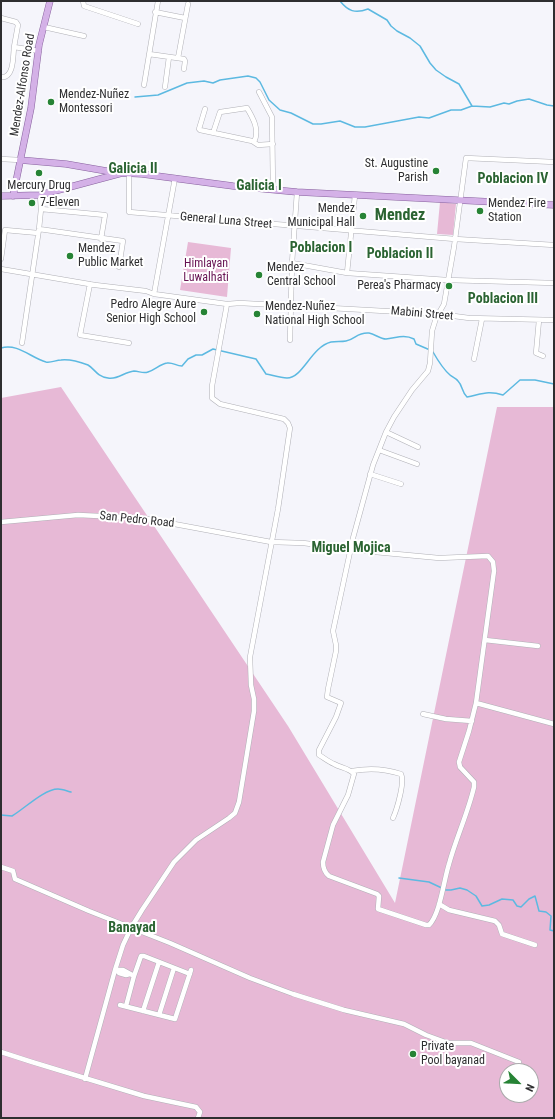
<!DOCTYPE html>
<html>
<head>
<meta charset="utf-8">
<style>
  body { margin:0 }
  #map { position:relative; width:555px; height:1119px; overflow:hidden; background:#f5f5fb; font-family:"Roboto Condensed",sans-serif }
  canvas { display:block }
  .frame { position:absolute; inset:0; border:2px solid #2e2e30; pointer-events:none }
  .north { position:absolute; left:499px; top:1063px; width:40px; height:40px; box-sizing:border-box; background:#fff; border:1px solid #ababac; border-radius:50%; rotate:114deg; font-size:11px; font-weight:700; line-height:16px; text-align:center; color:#2e2e30 }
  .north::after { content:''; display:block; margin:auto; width:14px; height:18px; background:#268335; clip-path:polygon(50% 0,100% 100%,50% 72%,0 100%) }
</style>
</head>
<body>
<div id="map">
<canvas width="555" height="1119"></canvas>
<div class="frame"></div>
<div class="north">N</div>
</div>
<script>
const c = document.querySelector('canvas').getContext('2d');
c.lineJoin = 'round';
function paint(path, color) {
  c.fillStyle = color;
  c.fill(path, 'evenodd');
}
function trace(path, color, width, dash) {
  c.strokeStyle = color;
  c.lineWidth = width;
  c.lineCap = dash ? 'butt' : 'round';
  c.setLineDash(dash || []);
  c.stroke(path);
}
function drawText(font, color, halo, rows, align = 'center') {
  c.font = font + ' "Roboto Condensed",sans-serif';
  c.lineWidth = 4;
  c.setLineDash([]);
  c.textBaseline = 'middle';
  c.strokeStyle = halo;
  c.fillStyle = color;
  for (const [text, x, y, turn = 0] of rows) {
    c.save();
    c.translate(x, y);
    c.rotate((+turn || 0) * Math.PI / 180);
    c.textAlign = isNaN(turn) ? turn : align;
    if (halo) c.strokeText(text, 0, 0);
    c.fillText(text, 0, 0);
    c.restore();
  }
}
paint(new Path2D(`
  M 440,202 L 456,204 L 453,235 L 437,234 Z
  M 188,242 L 231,248 L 227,297 L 180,290 Z
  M 61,387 L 288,726 L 395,903 L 497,407 L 554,407 L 554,1118 L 1,1118 L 1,398 ZM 507,1071 L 531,1071 L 531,1095 L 507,1095 Z`), '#e7b9d6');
trace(new Path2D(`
  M 340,1 C 348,11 355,14 368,9 L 387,20 L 391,26 L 397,31 L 410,38 L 420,46 L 430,63 L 436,70 L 446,77 L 459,84 L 472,106
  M 135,97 L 158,95 L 187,83 L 204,81 L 213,83 L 220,80 L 248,76 L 256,78 L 260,82 L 269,100 L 280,110 L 291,113 L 313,124 L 321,124 L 340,121 L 355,127 L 365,127 L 419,117 L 429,118 L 451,110 L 461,110 L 472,106 L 490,107 L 504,103 L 509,104 L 517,101 L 529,99 L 547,105 L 554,106
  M 1,348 C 18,343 31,358 46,362 C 51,363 56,360 61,360 C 70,359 80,362 88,365 C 95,369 96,376 108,378 C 118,380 124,372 134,371 C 139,371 143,374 148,372 C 155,370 160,364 167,363 C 173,362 176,366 182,366 L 188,359 L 196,355 L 202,355 L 213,349 L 256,359 L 266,374 C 272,375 280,378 287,378 C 303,378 311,347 331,342 C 336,341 341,342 346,341 C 356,339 357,332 369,333 C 375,334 380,339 386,339 C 396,338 404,334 414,339 L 416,344 L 430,350
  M 433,352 C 437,359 443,369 450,375 C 452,377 456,378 458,381 C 463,386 461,391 467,397 C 482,394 488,390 503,395 L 520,380 L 535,380 L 554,384
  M 1,815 L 12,816 C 24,809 44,789 58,789 C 62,789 67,791 71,792
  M 399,878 L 429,882 L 446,890 L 451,890 L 460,888 L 467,890 L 476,896 L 482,906 L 489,905 L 502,899 L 513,900 L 517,906 L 521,907 L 529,899 L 535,896 L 539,911 L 546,912 L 551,916 L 550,930 L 554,931`), '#5cb9e1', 1.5);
const minor = new Path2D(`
  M 83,1 L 84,6 L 138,24
  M 155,12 L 185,18
  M 1,18 L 16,22 L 18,25 L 14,47 L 39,51
  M 44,27 L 84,36
  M 149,54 L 184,59 L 185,61 L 184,69
  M 178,58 L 188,4
  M 1,77 C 14,79 13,56 14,47
  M 144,85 L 158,1
  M 165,87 L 169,57
  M 259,92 L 272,117 L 273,190
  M 205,109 L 199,129 L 200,130 L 252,141 L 258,145 L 273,144
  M 213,133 L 220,112 L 247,108 C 253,118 260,130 254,142
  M 1,159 L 20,160
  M 129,173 L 129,212 L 455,239 L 554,245
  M 41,209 L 105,215 L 101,239
  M 39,229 L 123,241 L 119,267
  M 1,259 L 5,230 L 38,233
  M 292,263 L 347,273 L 447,280 L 554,283
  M 1,269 L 95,285 L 146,291 L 154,294 L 175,178
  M 347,273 L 355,195
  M 90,284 L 80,335 L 129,343
  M 154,294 L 227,304 L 240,303 L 439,314 L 469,318 L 554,320
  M 539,320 L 536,353 L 543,356
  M 290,340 L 292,263 L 297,192
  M 22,343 L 39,229 L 41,209 L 40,195
  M 474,359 L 482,319
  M 386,432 L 418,447
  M 379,450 L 417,464
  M 370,474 L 401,484
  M 1,522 L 78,515 L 142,518 L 271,542 L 303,543 L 375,552 L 439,558 L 488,556 L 493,562 L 494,571 L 476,703 L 554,724
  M 485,640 L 538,646
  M 476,703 L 469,731 L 459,762 L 460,767 L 474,782 L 474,787 C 468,813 456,838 449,864 C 444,879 440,915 429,925 L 426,925 L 378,909 L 379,896 L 377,894 L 329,876 C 324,872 323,868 323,862 L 333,825 L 348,795 L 354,774 C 349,768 341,768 334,764 C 329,762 324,758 319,755 L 319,750 L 336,717 L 341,703 L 327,697 L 328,689 L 336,651 L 336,645 L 333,631 L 353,538 L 373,465 L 386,432 L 394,417 L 412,390 L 428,371 L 430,363 L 432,331 L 436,318 L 444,304 L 454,247 L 466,158 L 554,162
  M 423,714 L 446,719 L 472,721
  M 352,771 C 368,768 386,769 401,774 C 405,782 397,809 393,818
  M 1,867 L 13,871 L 15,879 L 89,911 L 170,943 L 250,978 L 293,994 L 344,1010 L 404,1024 L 426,1035 L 448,1043 L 471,1043 L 519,1062
  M 439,904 L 449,910 L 495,921 L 499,925 L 502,934 L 535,945
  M 115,970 L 123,970 L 134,976
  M 117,970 L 119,973 L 126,975 L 130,974
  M 120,1005 L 175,1019 L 191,970
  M 126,1006 L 134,976 L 141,956 L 144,956 L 190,974
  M 143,1011 L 159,962
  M 159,1015 L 174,968
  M 1,1052 L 32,1062 L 144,1096 L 196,1107 L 200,1112 L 198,1118
  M 85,1079 L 115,970 L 123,945 L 131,928 L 142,910 L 174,862 L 196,840 L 229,818 L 235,813 L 239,802 L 254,711 L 254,699 L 251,685 L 250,657 L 278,509 L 290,428 L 288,423 L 284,419 L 220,404 L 212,398 L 212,386 L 227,304`);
const major = new Path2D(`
  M 20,160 L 66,164 L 118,173
  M 1,196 L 40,195 L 122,173 L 142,174 L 233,186 L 297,192 L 554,205
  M 13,196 L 31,108 L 39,45 L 50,1`);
trace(minor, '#b0b0b6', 5.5);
trace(major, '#87619d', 7);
trace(minor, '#fff', 4.5);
trace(major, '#d4b1e7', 6);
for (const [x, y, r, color] of [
  [51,102,4,"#268335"],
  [436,171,4,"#268335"],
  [39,173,4,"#268335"],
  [32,203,4,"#268335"],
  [480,211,4,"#268335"],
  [363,216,4,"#268335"],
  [70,256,4,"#268335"],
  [259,275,4,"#268335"],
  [449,286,4,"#268335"],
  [204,312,4,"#268335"],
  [257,314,4,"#268335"],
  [413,1054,4,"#268335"]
]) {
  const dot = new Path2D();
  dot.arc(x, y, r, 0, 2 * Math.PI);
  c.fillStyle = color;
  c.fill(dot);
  trace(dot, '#fff', 1.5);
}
drawText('12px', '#2e2e30', '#fff', [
  ["Mendez-Alfonso Road",23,85,-81],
  ["General Luna Street",226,221,5],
  ["Mabini Street",422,314,5],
  ["San Pedro Road",137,520,6]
]);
drawText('12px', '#2e2e30', '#fff', [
  ["Mendez-Nuñez",59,95],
  ["Montessori",59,109],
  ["St. Augustine",428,164,"right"],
  ["Parish",428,178,"right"],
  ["Mercury Drug",39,186,"center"],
  ["7-Eleven",40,203],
  ["Mendez Fire",488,204],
  ["Station",488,218],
  ["Mendez",355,209,"right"],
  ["Municipal Hall",355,223,"right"],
  ["Mendez",78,249],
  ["Public Market",78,263],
  ["Mendez",267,268],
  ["Central School",267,282],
  ["Perea's Pharmacy",441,286,"right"],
  ["Pedro Alegre Aure",196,305,"right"],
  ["Senior High School",196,319,"right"],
  ["Mendez-Nuñez",265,307],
  ["National High School",265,321],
  ["Private",421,1047],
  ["Pool bayanad",421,1061]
], 'left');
drawText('12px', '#661252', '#fff', [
  ["Himlayan",206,264],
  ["Luwalhati",206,278]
]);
drawText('bold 14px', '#2b6432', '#fff', [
  ["Galicia II",133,169],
  ["Poblacion IV",513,179],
  ["Galicia I",259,186],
  ["Poblacion I",321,248],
  ["Poblacion II",400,254],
  ["Poblacion III",503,299],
  ["Miguel Mojica",351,548],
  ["Banayad",132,928]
]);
drawText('bold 16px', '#2b6432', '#fff', [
  ["Mendez",400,216]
]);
</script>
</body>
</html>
